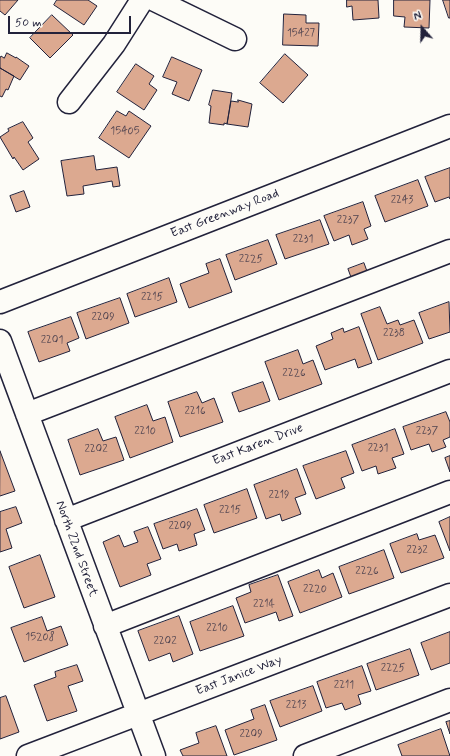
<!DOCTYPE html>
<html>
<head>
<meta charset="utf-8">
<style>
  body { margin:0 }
  #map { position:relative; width:450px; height:756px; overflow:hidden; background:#fdfcf7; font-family:Mynerve,sans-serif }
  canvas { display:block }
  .north { position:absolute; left:402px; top:8px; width:40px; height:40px; -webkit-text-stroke:3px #fdfcf7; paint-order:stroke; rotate:340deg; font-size:11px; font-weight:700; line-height:16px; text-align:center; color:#22223b }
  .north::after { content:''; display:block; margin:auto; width:14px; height:18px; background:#22223b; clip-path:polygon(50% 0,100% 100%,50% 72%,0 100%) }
  .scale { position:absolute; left:8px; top:16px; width:123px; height:18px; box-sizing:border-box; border:2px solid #22223b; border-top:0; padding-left:5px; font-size:12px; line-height:14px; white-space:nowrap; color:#22223b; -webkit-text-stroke:3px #fdfcf7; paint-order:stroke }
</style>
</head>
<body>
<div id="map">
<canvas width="450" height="756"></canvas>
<div class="north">N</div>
<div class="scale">50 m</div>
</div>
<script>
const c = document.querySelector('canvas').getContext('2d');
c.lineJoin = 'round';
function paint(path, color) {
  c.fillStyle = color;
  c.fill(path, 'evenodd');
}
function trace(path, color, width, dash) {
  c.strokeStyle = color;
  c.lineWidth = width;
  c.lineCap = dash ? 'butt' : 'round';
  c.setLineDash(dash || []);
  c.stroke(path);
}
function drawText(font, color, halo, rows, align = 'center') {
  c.font = font + ' Mynerve,sans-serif';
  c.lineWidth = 3;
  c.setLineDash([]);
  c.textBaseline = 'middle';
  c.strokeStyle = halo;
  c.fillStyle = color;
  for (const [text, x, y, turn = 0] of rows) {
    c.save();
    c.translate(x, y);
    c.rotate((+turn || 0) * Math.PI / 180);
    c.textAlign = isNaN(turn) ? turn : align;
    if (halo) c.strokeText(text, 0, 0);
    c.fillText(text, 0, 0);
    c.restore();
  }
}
const building = new Path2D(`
  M 0,0 L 18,0 L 5,15 L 0,11 Z
  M 57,0 L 88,0 L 97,6 L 84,25 L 54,5 Z
  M 347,0 L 378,0 L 379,18 L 353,20 L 352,6 L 347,7 Z
  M 394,0 L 430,0 L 429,28 L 404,27 L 405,17 L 394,16 Z
  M 443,0 L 450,0 L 450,18 L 449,18 Z
  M 284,14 L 306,15 L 306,23 L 319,23 L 318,46 L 283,45 Z
  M 52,15 L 73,35 L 50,58 L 30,38 Z
  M 7,53 L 16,58 L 16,57 L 29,66 L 20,80 L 0,68 L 0,58 L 1,56 L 4,58 Z
  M 285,54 L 308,75 L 283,103 L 260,83 Z
  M 172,57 L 202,70 L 189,101 L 172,94 L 177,82 L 163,77 Z
  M 136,64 L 154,76 L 149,84 L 157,90 L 144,110 L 117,92 Z
  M 0,68 L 14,76 L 8,90 L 6,89 L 2,97 L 0,96 Z
  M 213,90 L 232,93 L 227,124 L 224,123 L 224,125 L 209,123 L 211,106 L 209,105 Z
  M 238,100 L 252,104 L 248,127 L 227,124 L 231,101 L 238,102 Z
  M 117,111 L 126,116 L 129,111 L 151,126 L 129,158 L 99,138 Z
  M 23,122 L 33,138 L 28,142 L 39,159 L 23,170 L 14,157 L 13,159 L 0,137 L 9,131 L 8,129 Z
  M 94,156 L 96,170 L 117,167 L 120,186 L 113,187 L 112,181 L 83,186 L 84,194 L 67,196 L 61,161 Z
  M 450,168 L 450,199 L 449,197 L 435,202 L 425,177 Z
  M 418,180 L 428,206 L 385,222 L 375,196 Z
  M 24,191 L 30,207 L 16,212 L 10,196 Z
  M 363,202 L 371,226 L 364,229 L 368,239 L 352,245 L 349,235 L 334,241 L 324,216 Z
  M 320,220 L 329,244 L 285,259 L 276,235 Z
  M 268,240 L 277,264 L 235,280 L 226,255 Z
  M 220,259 L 232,292 L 189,308 L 180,284 L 209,273 L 206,264 Z
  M 364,263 L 368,274 L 352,280 L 348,269 Z
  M 169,278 L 177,302 L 135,317 L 127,294 Z
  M 120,298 L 129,323 L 86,339 L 77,313 Z
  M 449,302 L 450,332 L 429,339 L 419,313 Z
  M 380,307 L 387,324 L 398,320 L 400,325 L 414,320 L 423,343 L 378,360 L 361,314 Z
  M 71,317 L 79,338 L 67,343 L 70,351 L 39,362 L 28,332 Z
  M 359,327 L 372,363 L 358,368 L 355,359 L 325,370 L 316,346 L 333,339 L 331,333 L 343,328 L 344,332 Z
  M 298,350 L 303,364 L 313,360 L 322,384 L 279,400 L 265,362 Z
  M 263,382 L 270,401 L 239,412 L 232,393 Z
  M 197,392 L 202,403 L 214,398 L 223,422 L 180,437 L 168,402 Z
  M 147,405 L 153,421 L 165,417 L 173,442 L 130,458 L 115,417 Z
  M 446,412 L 450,422 L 450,437 L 443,440 L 446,447 L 432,452 L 429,444 L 411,450 L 403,427 Z
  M 98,429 L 103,441 L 116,437 L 124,460 L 80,475 L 68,440 Z
  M 395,429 L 404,454 L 392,458 L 396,468 L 378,474 L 376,466 L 362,471 L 352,445 Z
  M 0,451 L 15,491 L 0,496 Z
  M 346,451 L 354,473 L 341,478 L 345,488 L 316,499 L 303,466 Z
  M 450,456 L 450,472 L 445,458 Z
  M 297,469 L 306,494 L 295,498 L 301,514 L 282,521 L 280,514 L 266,519 L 254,485 Z
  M 247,489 L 257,518 L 214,533 L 204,505 Z
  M 16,507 L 22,523 L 6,529 L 12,548 L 0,552 L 0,512 Z
  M 197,509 L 205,530 L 194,534 L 197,545 L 179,551 L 177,544 L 163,549 L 154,524 Z
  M 450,517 L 450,551 L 439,522 Z
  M 148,527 L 161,559 L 147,564 L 151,575 L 120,587 L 103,542 L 119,535 L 124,547 L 138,542 L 134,532 Z
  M 417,534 L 419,540 L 435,535 L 444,558 L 401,573 L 390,544 Z
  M 384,550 L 394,578 L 349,594 L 339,567 Z
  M 40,555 L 55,597 L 24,608 L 9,567 Z
  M 319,570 L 322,578 L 333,573 L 342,597 L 300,613 L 288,582 Z
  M 278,575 L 293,616 L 279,621 L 276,612 L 245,623 L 236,598 L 251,592 L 249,585 Z
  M 233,606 L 244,636 L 200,651 L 190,622 Z
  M 179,616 L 193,654 L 173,662 L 170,653 L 149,661 L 138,631 Z
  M 42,617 L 47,631 L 61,626 L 68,645 L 24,662 L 11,628 Z
  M 450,632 L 450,663 L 431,670 L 421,643 Z
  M 410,649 L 419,675 L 376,690 L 367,664 Z
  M 77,665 L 83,681 L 68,686 L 77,711 L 47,721 L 34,685 L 56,677 L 55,672 Z
  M 362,666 L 371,691 L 358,695 L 361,704 L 345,710 L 342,703 L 326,708 L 317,682 Z
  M 313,686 L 322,711 L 280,727 L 270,701 Z
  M 6,696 L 19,732 L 0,739 L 0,698 Z
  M 265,705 L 277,740 L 234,755 L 225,730 L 254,719 L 251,710 Z
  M 450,721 L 450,734 L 446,722 Z
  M 216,726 L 227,756 L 183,756 L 180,750 L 199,743 L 196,733 Z
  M 441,729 L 450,756 L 402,756 L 398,745 Z`);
paint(building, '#dca990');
trace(building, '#22223b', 1);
const minor = new Path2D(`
  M 155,0 L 235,39
  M 69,102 L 114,44 L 142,0
  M 0,302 L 450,126
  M 0,341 L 154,756
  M 27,414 L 450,251
  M 66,520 L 450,371
  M 105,626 L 450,492
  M 28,756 L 450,595
  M 305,756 L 450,700`);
trace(minor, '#22223b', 25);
trace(minor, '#fdfcf7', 22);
drawText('11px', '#504450', null, [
  ["15427",301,34],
  ["15405",125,132],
  ["2243",402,201],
  ["2237",348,221],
  ["2231",303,240],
  ["2225",251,260],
  ["2215",152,298],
  ["2209",103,318],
  ["2238",394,334],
  ["2201",52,341],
  ["2226",294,374],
  ["2216",195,412],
  ["2210",145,432],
  ["2237",427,432],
  ["2231",378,449],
  ["2202",96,450],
  ["2219",279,496],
  ["2215",230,511],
  ["2209",180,527],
  ["2232",417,551],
  ["2226",367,572],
  ["2220",315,590],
  ["2214",264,605],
  ["2210",217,629],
  ["15208",40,638],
  ["2202",165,642],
  ["2225",393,669],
  ["2211",344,686],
  ["2213",296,706],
  ["2209",251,735]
]);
drawText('13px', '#22223b', '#fdfcf7', [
  ["East Greenway Road",225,214,-21],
  ["East Karen Drive",258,445,-21],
  ["North 22nd Street",76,549,70],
  ["East Janice Way",239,676,-21]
]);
</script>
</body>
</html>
